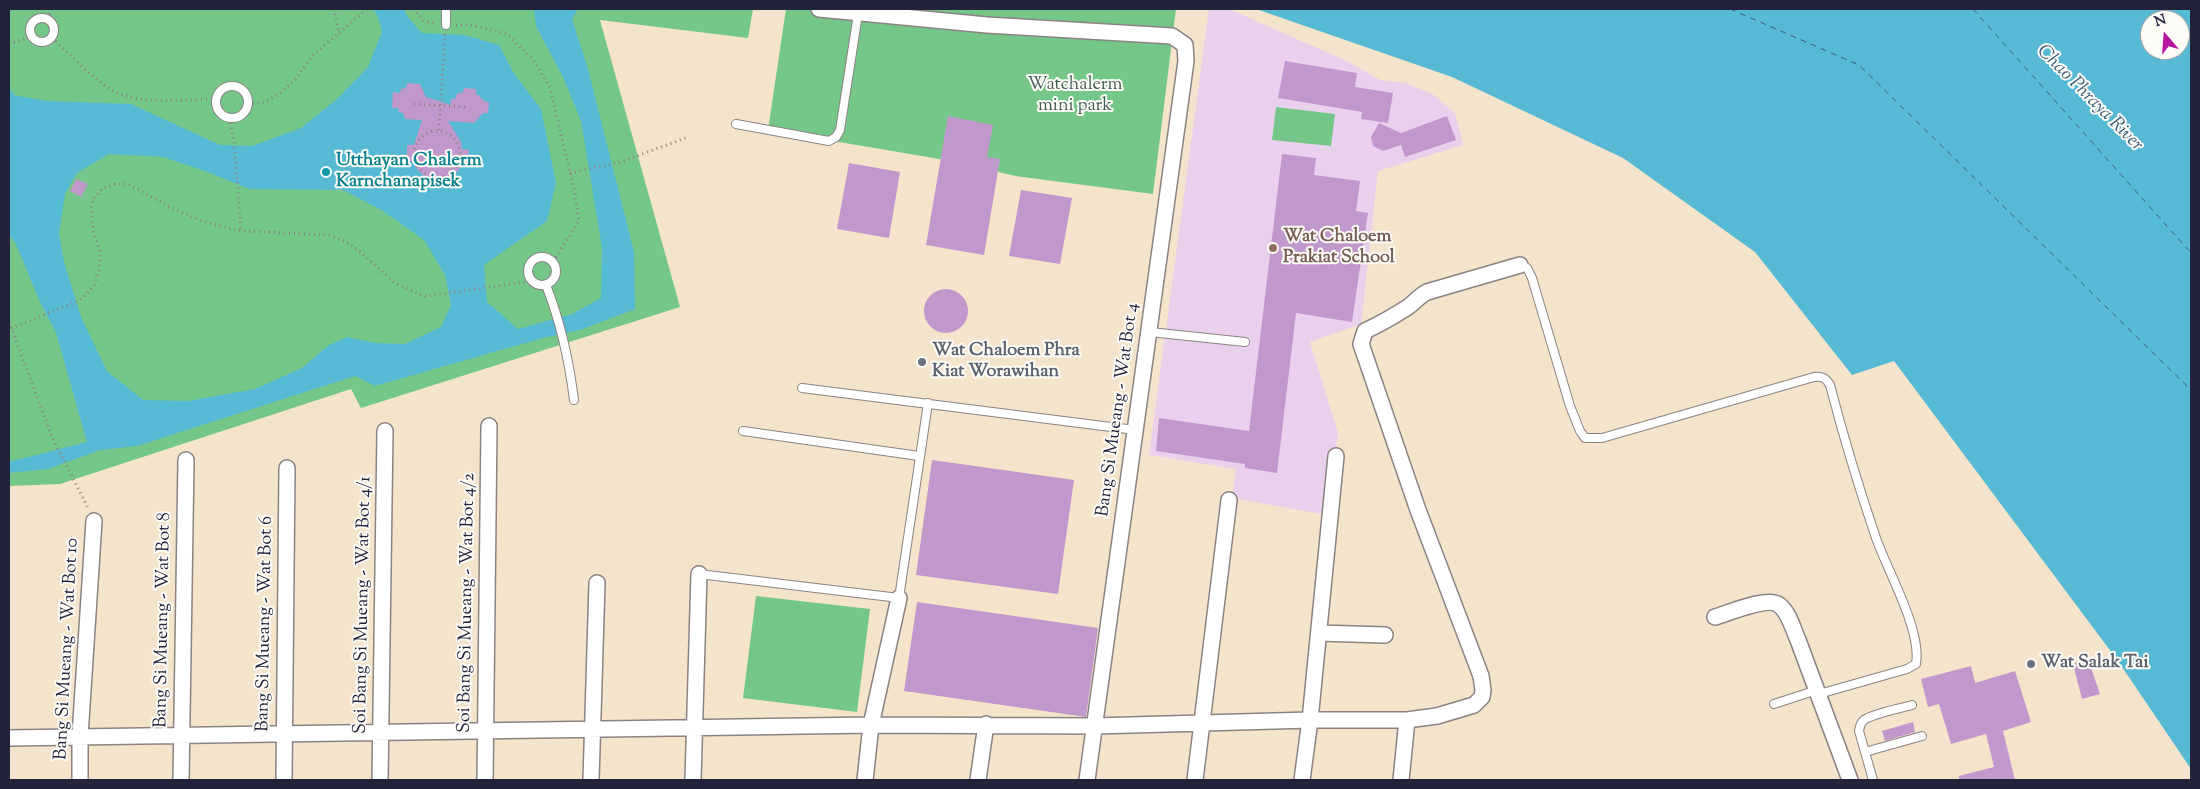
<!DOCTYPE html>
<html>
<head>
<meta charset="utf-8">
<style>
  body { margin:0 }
  #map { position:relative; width:2200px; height:789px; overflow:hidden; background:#f4e4cb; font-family:"Sorts Mill Goudy",serif }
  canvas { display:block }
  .frame { position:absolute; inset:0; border:10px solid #22223b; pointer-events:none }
  .north { position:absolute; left:2140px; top:10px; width:50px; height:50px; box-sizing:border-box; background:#fdfcf7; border:1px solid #a5a5ac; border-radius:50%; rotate:342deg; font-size:14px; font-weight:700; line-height:20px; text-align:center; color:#22223b }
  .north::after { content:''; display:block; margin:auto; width:18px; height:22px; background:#b5179e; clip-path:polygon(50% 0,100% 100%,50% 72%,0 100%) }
</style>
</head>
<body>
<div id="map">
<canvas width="2200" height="789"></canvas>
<div class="frame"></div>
<div class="north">N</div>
</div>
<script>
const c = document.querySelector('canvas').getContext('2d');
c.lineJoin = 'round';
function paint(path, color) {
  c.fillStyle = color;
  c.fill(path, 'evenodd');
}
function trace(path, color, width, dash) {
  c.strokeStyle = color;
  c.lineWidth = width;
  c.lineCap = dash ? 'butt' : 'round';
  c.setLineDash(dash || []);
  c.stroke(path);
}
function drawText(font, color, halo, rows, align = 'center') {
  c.font = font + ' "Sorts Mill Goudy",serif';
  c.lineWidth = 4;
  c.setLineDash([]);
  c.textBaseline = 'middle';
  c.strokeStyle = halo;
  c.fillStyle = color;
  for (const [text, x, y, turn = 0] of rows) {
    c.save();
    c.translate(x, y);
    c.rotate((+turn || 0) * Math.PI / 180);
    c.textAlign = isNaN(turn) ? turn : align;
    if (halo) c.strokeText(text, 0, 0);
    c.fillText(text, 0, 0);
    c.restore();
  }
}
paint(new Path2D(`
  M 1209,9 L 1229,9 L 1349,62 L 1380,80 L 1406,83 L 1434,95 L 1455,113 L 1463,145 L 1378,171 L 1361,324 L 1310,342 L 1338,433 L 1327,515 L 1232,498 L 1236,469 L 1149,455 Z`), '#e9d1ed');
paint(new Path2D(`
  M 9,9 L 753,9 L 748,38 L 600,20 L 680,307 L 361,408 L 351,389 L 60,484 L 9,486 Z
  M 786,9 L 1176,9 L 1153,194 L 1015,176 L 963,163 L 768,130 Z
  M 1276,107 L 1335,114 L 1331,146 L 1272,140 Z
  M 756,596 L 870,609 L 857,712 L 743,698 Z`), '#75c789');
paint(new Path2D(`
  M 373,9 L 404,9 L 407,16 L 422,33 L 464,35 L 499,45 L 513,72 L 541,109 L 556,183 L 547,221 L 484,265 L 487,302 L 518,329 L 572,314 L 601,298 L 602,248 L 581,121 L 564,79 L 536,26 L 534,9 L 578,9 L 572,19 L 588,69 L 634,252 L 635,309 L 580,330 L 543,338 L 375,386 L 355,376 L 137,446 L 100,450 L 48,469 L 9,473 L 9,462 L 87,442 L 56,333 L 39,300 L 16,244 L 9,234 L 9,87 L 14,95 L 47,101 L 131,104 L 220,145 L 252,146 L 301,128 L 338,98 L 368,67 L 382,32 L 378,17 ZM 109,154 L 163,157 L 210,173 L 249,189 L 343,190 L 383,211 L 424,240 L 445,275 L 451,305 L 441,327 L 405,344 L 375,343 L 347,337 L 329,345 L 302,368 L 255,389 L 188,401 L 143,400 L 107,371 L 81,317 L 64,262 L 59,234 L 65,194 L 77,173 Z
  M 1256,9 L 2191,9 L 2191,769 L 2118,661 L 1894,361 L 1852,375 L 1755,252 L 1623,158 L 1452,77 ZM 2150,20 L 2180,20 L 2180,50 L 2150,50 Z`), '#57bad5');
trace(new Path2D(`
  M 1730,9 L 1859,65 L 2191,390
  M 1973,9 L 2191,253`), '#375f79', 1, [6, 5]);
paint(new Path2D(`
  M 1285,61 L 1357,73 L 1355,87 L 1393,93 L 1388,123 L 1361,119 L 1362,112 L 1278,98 Z
  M 407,83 L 420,84 L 426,97 L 451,105 L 451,99 L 455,99 L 457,94 L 463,92 L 464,88 L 476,89 L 476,93 L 484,101 L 489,102 L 488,113 L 483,113 L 474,123 L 448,121 L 461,142 L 462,149 L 469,150 L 467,167 L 462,166 L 457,172 L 445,179 L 444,186 L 424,185 L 425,177 L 416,168 L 413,162 L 407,161 L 407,145 L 414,145 L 422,120 L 405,119 L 403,113 L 399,112 L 398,108 L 392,108 L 393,92 L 400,93 L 401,89 L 406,88 Z
  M 948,116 L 993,125 L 987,157 L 1000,159 L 984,255 L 926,245 Z
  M 1447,116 L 1456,140 L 1405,157 L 1401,145 L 1383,151 L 1373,146 L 1371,137 L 1379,123 L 1401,133 Z
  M 1282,154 L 1316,158 L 1314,175 L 1360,181 L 1356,211 L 1368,213 L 1352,322 L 1296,313 L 1277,473 L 1245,468 L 1245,464 L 1156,451 L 1159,418 L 1249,431 Z
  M 849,163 L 900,172 L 889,238 L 837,229 Z
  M 76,179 L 88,184 L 81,197 L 70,191 Z
  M 1021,190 L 1072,198 L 1060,264 L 1009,256 Z
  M924 311a22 22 0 1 1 44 0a22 22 0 1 1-44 0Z
  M 932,460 L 1074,480 L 1058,594 L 916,575 Z
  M 917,602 L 1098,628 L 1086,717 L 904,691 Z
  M 2088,659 L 2100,694 L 2082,699 L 2073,664 Z
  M 1971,666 L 1975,683 L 2015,671 L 2031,722 L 2003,731 L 2015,780 L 1959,780 L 1959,776 L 1994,767 L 1986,734 L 1951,744 L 1939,704 L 1928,707 L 1921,679 Z
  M 1913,722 L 1915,732 L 1885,741 L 1882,731 Z`), '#c098cc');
const lane = new Path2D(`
  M30 30a12 12 0 1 1 24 0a12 12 0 1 1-24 0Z
  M 446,25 L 446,9
  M216 102a16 16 0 1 1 32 0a16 16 0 1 1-32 0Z
  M 736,124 L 829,141 L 836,137 L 840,130 L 858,14
  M528 271a14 14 0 1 1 28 0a14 14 0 1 1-28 0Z
  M 1520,265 L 1527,268 L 1532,278 L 1570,406 L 1580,431 L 1585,438 L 1602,438 L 1814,377 C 1822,376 1826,378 1830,385 C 1843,435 1858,485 1875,535 C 1886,569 1922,629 1916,664 L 1907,669 L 1819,694
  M 546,285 C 561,323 569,360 574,400
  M 1150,332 L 1245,342
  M 802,388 L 1135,430
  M 743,431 L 919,456
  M 699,574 L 899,598 L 928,403
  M 1774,704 L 1817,690
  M 1865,752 L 1922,736
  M 1873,780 L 1859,731 C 1860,727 1860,723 1864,720 C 1875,713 1899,709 1912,705`);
const street = new Path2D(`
  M 819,9 L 987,25 L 1172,36 L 1185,45 L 1186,61 L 1087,780
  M 1715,617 C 1729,613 1768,596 1779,605 C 1789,612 1793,629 1798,640 L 1850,780
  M 1319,633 L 1385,635
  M 9,738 L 871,725 L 1095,726 L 1310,720 L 1407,720 L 1437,716 L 1474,705 L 1482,697 L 1483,690 L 1481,676 L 1418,510 L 1361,344 L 1365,331 C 1380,324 1394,316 1408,307 C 1415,302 1419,296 1427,292 L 1520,265
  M 80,780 L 80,736 L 94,521
  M 181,780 L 186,460
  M 284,780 L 287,468
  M 380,780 L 385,431
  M 485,780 L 489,426
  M 591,780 L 597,583
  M 693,780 L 699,574
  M 865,780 L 871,725 L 899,598
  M 978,780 L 986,724
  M 1195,780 L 1229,500
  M 1302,780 L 1310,720 L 1336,456
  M 1401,780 L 1407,720`);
trace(lane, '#8b8383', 10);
trace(street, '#8b8383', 18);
trace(new Path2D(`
  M 334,9 L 339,34
  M 413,9 L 424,21 L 435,23
  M 48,19 L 51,9
  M 456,25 L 471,25 L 507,34 L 531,57 L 550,87 L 574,189 L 579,221 L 553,262
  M 52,38 C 69,53 99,86 120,94 C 149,105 186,99 216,99
  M 9,44 L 32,37
  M 414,104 L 466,107
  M 248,105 L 265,102 L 280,93 L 296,79 L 312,56 L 367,9
  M 229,118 L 234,141 L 241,231
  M 439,130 L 445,34
  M414 154a23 23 0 1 1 46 0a23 23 0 1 1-46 0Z
  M 570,173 L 621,162 L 688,137
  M 9,322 L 52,437 L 88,508
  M 11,328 L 79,301 L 94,286 L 99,269 L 100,251 L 93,231 L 91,208 L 94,198 L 103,188 L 116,184 L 128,184 L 170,207 L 202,221 L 241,231 L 328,235 L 345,241 L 358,250 L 396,284 L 425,296 L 532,281`), '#8b8383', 3, [1, 4]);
trace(lane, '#fff', 8);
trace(street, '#fff', 15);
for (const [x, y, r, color] of [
  [326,172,5,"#0f9aa8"],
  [1273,248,5,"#8d6e63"],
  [922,362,5,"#6b7280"],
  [2031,664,5,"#6b7280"]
]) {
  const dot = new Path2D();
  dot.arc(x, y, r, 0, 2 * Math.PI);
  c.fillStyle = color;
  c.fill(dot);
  trace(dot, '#fdfcf7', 2);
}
drawText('18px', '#3f5c56', '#fdfcf7', [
  ["Watchalerm",1075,86],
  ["mini park",1075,107]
]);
drawText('bold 18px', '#0d838f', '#fdfcf7', [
  ["Utthayan Chalerm",336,162],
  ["Karnchanapisek",336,183]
], 'left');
drawText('bold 18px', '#785e54', '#fdfcf7', [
  ["Wat Chaloem",1283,238],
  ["Prakiat School",1283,259]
], 'left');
drawText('bold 18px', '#5b616d', '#fdfcf7', [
  ["Wat Chaloem Phra",932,352],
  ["Kiat Worawihan",932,373],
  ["Wat Salak Tai",2041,664]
], 'left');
drawText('18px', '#22223b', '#fdfcf7', [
  ["Bang Si Mueang - Wat Bot 4",1119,410,-82],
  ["Soi Bang Si Mueang - Wat Bot 4/2",468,603,-89],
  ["Soi Bang Si Mueang - Wat Bot 4/1",364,605,-89],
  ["Bang Si Mueang - Wat Bot 8",164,620,-89],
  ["Bang Si Mueang - Wat Bot 6",266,624,-89],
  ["Bang Si Mueang - Wat Bot 10",68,649,-87]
]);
drawText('italic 19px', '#375f79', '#fdfcf7', [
  ["Chao Phraya River",2089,99,45]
]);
</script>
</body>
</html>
